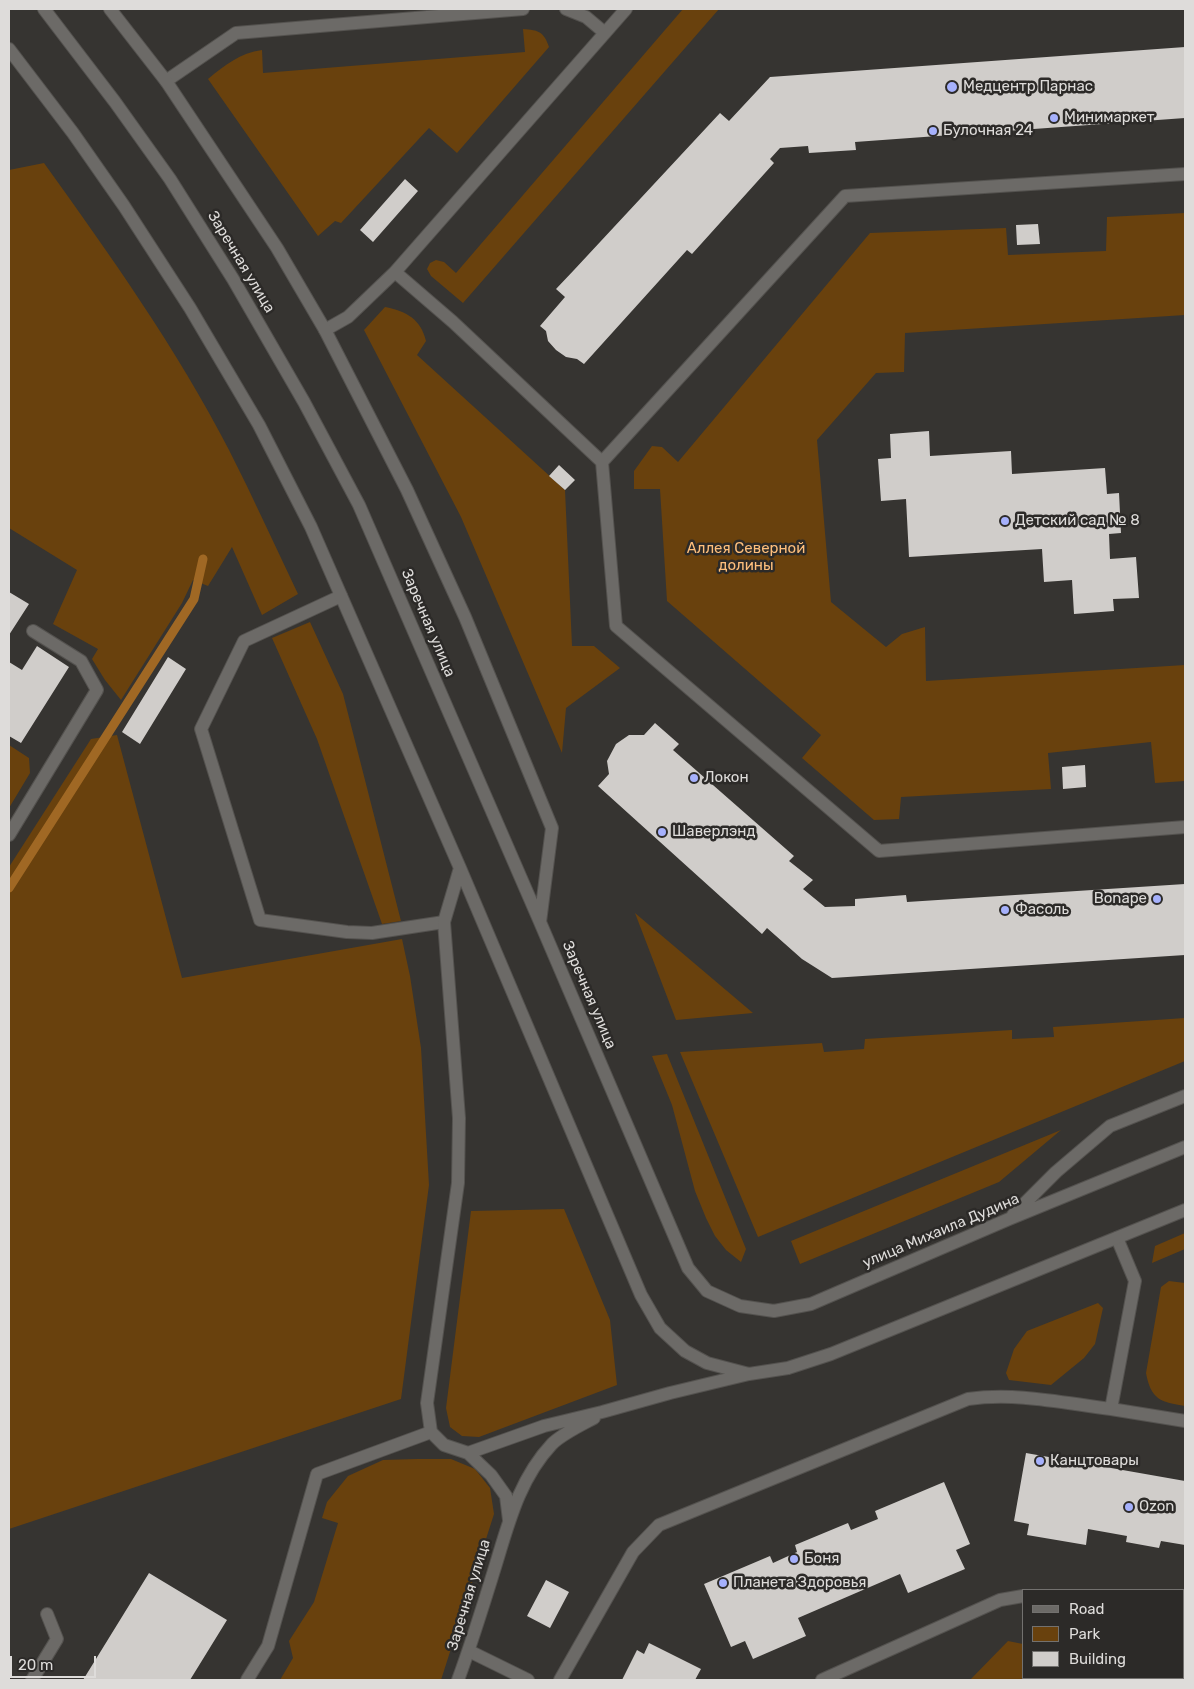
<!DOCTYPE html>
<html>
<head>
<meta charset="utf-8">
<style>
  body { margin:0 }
  #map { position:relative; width:1194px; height:1689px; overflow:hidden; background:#363431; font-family:Rubik,sans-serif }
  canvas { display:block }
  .frame { position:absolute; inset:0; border:10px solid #dedcda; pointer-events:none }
  .legend { position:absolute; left:1022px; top:1589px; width:162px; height:90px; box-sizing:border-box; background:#2c2a28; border:1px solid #73716f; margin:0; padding:6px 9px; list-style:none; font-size:15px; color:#dedcda }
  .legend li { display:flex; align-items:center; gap:10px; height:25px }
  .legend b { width:25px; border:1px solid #73716f }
  .scale { position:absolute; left:10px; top:1656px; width:86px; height:22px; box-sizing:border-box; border:2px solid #dedcda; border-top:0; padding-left:6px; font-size:15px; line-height:18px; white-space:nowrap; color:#dedcda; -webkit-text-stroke:4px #2c2a28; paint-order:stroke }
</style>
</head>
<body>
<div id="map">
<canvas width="1194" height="1689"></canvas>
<div class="frame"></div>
<ul class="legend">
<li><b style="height:6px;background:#6c6a67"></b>Road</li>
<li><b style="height:14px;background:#69410d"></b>Park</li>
<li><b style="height:14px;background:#d0cdca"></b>Building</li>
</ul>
<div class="scale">20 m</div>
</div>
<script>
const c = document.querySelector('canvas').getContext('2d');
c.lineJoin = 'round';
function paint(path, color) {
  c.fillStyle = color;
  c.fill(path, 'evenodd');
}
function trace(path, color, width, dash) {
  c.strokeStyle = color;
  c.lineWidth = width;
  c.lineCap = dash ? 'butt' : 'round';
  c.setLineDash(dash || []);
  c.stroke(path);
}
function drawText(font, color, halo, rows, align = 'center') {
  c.font = font + ' Rubik,sans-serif';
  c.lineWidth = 5;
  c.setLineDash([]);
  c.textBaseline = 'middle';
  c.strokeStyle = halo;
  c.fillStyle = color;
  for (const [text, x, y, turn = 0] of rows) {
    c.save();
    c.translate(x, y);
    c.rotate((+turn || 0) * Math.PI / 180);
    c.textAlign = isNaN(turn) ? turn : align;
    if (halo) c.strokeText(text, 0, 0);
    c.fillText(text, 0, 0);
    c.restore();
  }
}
paint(new Path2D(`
  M 683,9 L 719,9 L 463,303 L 431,276 L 427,269 L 430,263 L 436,260 L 444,262 L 456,273 Z
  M 523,29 C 539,30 544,32 549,47 L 457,153 L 429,128 L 341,223 L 335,221 L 318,236 L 208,79 C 225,65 240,53 262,50 L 263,73 L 525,52 Z
  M 44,163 C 110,255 177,349 229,450 C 253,497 275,546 298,594 L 262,615 L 232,547 L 208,586 L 193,580 L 182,603 L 121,700 L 105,680 L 92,659 L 98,649 L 53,624 L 77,570 L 9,528 L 9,170 Z
  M 1185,213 L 1185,315 L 905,333 L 904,372 L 876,373 L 817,440 L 831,602 L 886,647 L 902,634 L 925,627 L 926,681 L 1185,665 L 1185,781 L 1155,783 L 1151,742 L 1048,753 L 1051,789 L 901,797 L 899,819 L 874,820 L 802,758 L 821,735 L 667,601 L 660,489 L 634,489 L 634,471 L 652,446 L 662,447 L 678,462 L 870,233 L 1006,228 L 1008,255 L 1106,251 L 1107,217 Z
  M 385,307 C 406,311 421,319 426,341 L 417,355 L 565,490 L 572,646 L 594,646 L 620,668 L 566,708 L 562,753 L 461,517 L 364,330 Z
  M 310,622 L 343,694 L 401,921 L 382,924 L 317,739 L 272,638 Z
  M 117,735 L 182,978 L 402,939 L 410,976 L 421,1048 L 429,1185 L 401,1399 L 9,1529 L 9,867 L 91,739 Z
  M 9,745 L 29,758 L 30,773 L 9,808 Z
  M 635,913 L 753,1013 L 676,1020 Z
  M 1185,1018 L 1185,1061 L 758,1237 L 680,1052 L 822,1043 L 824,1052 L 864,1049 L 865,1039 L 1012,1030 L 1012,1039 L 1054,1037 L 1053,1027 Z
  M 667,1054 L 746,1249 L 741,1262 L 726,1250 L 715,1236 L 706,1218 L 695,1191 L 672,1105 L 652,1056 Z
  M 1061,1130 L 999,1182 L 800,1264 L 791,1241 Z
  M 564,1209 L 610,1320 L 617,1385 L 479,1437 L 462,1436 L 450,1427 L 446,1408 L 471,1211 Z
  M 1185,1233 L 1185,1249 L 1152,1263 L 1155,1246 Z
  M 1169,1281 L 1185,1283 L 1185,1406 C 1161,1402 1151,1400 1146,1373 L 1161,1287 Z
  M 1098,1303 L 1103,1308 L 1095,1344 L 1084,1358 L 1051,1385 L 1009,1380 L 1006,1373 L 1014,1349 L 1027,1331 Z
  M 417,1459 L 451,1459 L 475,1469 L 490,1488 L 494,1514 L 441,1680 L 280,1680 L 293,1658 L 289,1641 L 314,1602 L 338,1523 L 322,1518 L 327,1502 L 348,1476 L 383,1460 Z
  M 1008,1641 L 1023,1644 L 1023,1678 L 1176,1678 L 1173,1680 L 970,1680 Z`), '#69410d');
trace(new Path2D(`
  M 9,888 L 194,599 L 203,559`), '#a06824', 9);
paint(new Path2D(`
  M 1185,47 L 1185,118 L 855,142 L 856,150 L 809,153 L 808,146 L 780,148 L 770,159 L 774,163 L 692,254 L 687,250 L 584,364 L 577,359 L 566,357 L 556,350 L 548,341 L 546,331 L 540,326 L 565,297 L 556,289 L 574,270 L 720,113 L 729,121 L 770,77 Z
  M 405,179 L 418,191 L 373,242 L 360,230 Z
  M 1038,224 L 1040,244 L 1017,245 L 1016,225 Z
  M 929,431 L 930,456 L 1011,451 L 1012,474 L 1105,468 L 1107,494 L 1119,493 L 1121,533 L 1109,534 L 1110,559 L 1136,557 L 1139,598 L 1113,599 L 1114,611 L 1074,614 L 1072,580 L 1044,582 L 1042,549 L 909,557 L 906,499 L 881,501 L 878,459 L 891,458 L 890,434 Z
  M 559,465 L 575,480 L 565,490 L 549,476 Z
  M 9,592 L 29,604 L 9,635 Z
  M 37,646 L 69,667 L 21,743 L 9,736 L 9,662 L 22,670 Z
  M 168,657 L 186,669 L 140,744 L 122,732 Z
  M 655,723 L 679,744 L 673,750 L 794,856 L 789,861 L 813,880 L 803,889 L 825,907 L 855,906 L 855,899 L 906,895 L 907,902 L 1185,884 L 1185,955 L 832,978 L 802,959 L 767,928 L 762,934 L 598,786 L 609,774 L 607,761 L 616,744 L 629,735 L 644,735 Z
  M 1085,765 L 1086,787 L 1063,789 L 1062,767 Z
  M 1026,1453 L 1185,1481 L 1185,1545 L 1161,1541 L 1159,1548 L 1126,1542 L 1127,1536 L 1088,1529 L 1086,1545 L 1027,1535 L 1029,1524 L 1014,1521 Z
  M 944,1482 L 970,1544 L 956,1550 L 965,1569 L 908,1593 L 900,1574 L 798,1618 L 806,1636 L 753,1659 L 745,1641 L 731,1647 L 704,1584 L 770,1556 L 773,1563 L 797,1552 L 795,1545 L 848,1523 L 851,1530 L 878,1519 L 875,1511 Z
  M 149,1573 L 227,1620 L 190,1680 L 83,1680 Z
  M 546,1580 L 569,1592 L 550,1628 L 527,1616 Z
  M 649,1643 L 701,1669 L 695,1680 L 622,1680 L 637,1650 L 644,1654 Z`), '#d0cdca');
const service = new Path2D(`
  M 566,9 L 586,17 L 605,33
  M 166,81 L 236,33 L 523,9
  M 395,272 L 453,322 L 602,462 L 616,626 L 879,851 L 1185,827
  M 325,330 L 348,317 L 395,272 L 626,9
  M 602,462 L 845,196 L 1185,174
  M 341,596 L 244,641 L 201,729 L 260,920 L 347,932 L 372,933 L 444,922
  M 9,835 L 97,690 L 81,661 L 33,631
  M 1117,1238 L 1135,1281 L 1111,1409 L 1185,1421
  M 1183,1619 L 1185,1619
  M 469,1651 L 528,1680
  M 32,1680 L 57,1639 L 47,1614
  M 247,1680 L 268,1646 L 317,1474 L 431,1432
  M 560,1680 L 633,1552 L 659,1525 L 968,1399 C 1016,1392 1063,1403 1111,1409
  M 822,1680 L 1000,1600 L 1023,1596`);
const minor = new Path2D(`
  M 44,9 L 115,102 L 170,179 L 233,279 L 304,402 L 359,505 L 540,922 L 688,1268 L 707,1291 L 740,1306 L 774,1311 L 811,1304 L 1009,1219 L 1185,1147
  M 110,9 L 166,81 L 277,248 L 325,330 L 407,490 L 465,617 L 552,828 L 540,922
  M 9,49 L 73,133 L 124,206 L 190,308 L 259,425 L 311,527 L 460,868 L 641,1295 L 660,1328 L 685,1351 L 707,1363 L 749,1374
  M 460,868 L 444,922 L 459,1118 L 458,1183 L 427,1403 L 431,1432 L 444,1445 L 468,1453 L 491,1475 L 506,1496 L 509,1520
  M 1013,1215 L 1056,1172 L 1110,1126 L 1185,1096
  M 468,1453 L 544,1426 L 602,1412 L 670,1393 L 749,1374 L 788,1368 L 831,1354 L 1185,1210
  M 458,1680 C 472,1642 484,1603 496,1564 C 509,1521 520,1478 552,1444 C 562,1434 581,1425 594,1418`);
trace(service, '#54524f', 14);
trace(minor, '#54524f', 14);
trace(service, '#6c6a67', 12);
trace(minor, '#6c6a67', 12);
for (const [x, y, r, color] of [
  [952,87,6,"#a6b1fc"],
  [1054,118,5,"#a6b1fc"],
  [933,131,5,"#a6b1fc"],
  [1005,521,5,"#a6b1fc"],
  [694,778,5,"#a6b1fc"],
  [662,832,5,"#a6b1fc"],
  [1157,899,5,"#a6b1fc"],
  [1005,910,5,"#a6b1fc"],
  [1040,1461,5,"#a6b1fc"],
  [1129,1507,5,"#a6b1fc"],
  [794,1559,5,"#a6b1fc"],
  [723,1583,5,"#a6b1fc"]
]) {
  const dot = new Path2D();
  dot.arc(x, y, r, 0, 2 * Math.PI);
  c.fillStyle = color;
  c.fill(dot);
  trace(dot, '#2c2a28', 2);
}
drawText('15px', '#dedcda', '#2c2a28', [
  ["Медцентр Парнас",963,87],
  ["Минимаркет",1064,118],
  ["Булочная 24",943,131],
  ["Детский сад № 8",1015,521],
  ["Локон",704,778],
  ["Шаверлэнд",672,832],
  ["Bonape",1147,899,"right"],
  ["Фасоль",1015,910],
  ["Канцтовары",1050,1461],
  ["Ozon",1139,1507],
  ["Боня",804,1559],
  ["Планета Здоровья",733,1583]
], 'left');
drawText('15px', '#dedcda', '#2c2a28', [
  ["Заречная улица",241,262,59],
  ["Заречная улица",428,623,67],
  ["Заречная улица",589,995,67],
  ["улица Михаила Дудина",941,1231,-23],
  ["Заречная улица",469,1595,-73]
]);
drawText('15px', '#febf7c', '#2c2a28', [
  ["Аллея Северной",746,549],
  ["долины",746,566]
]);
</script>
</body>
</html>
